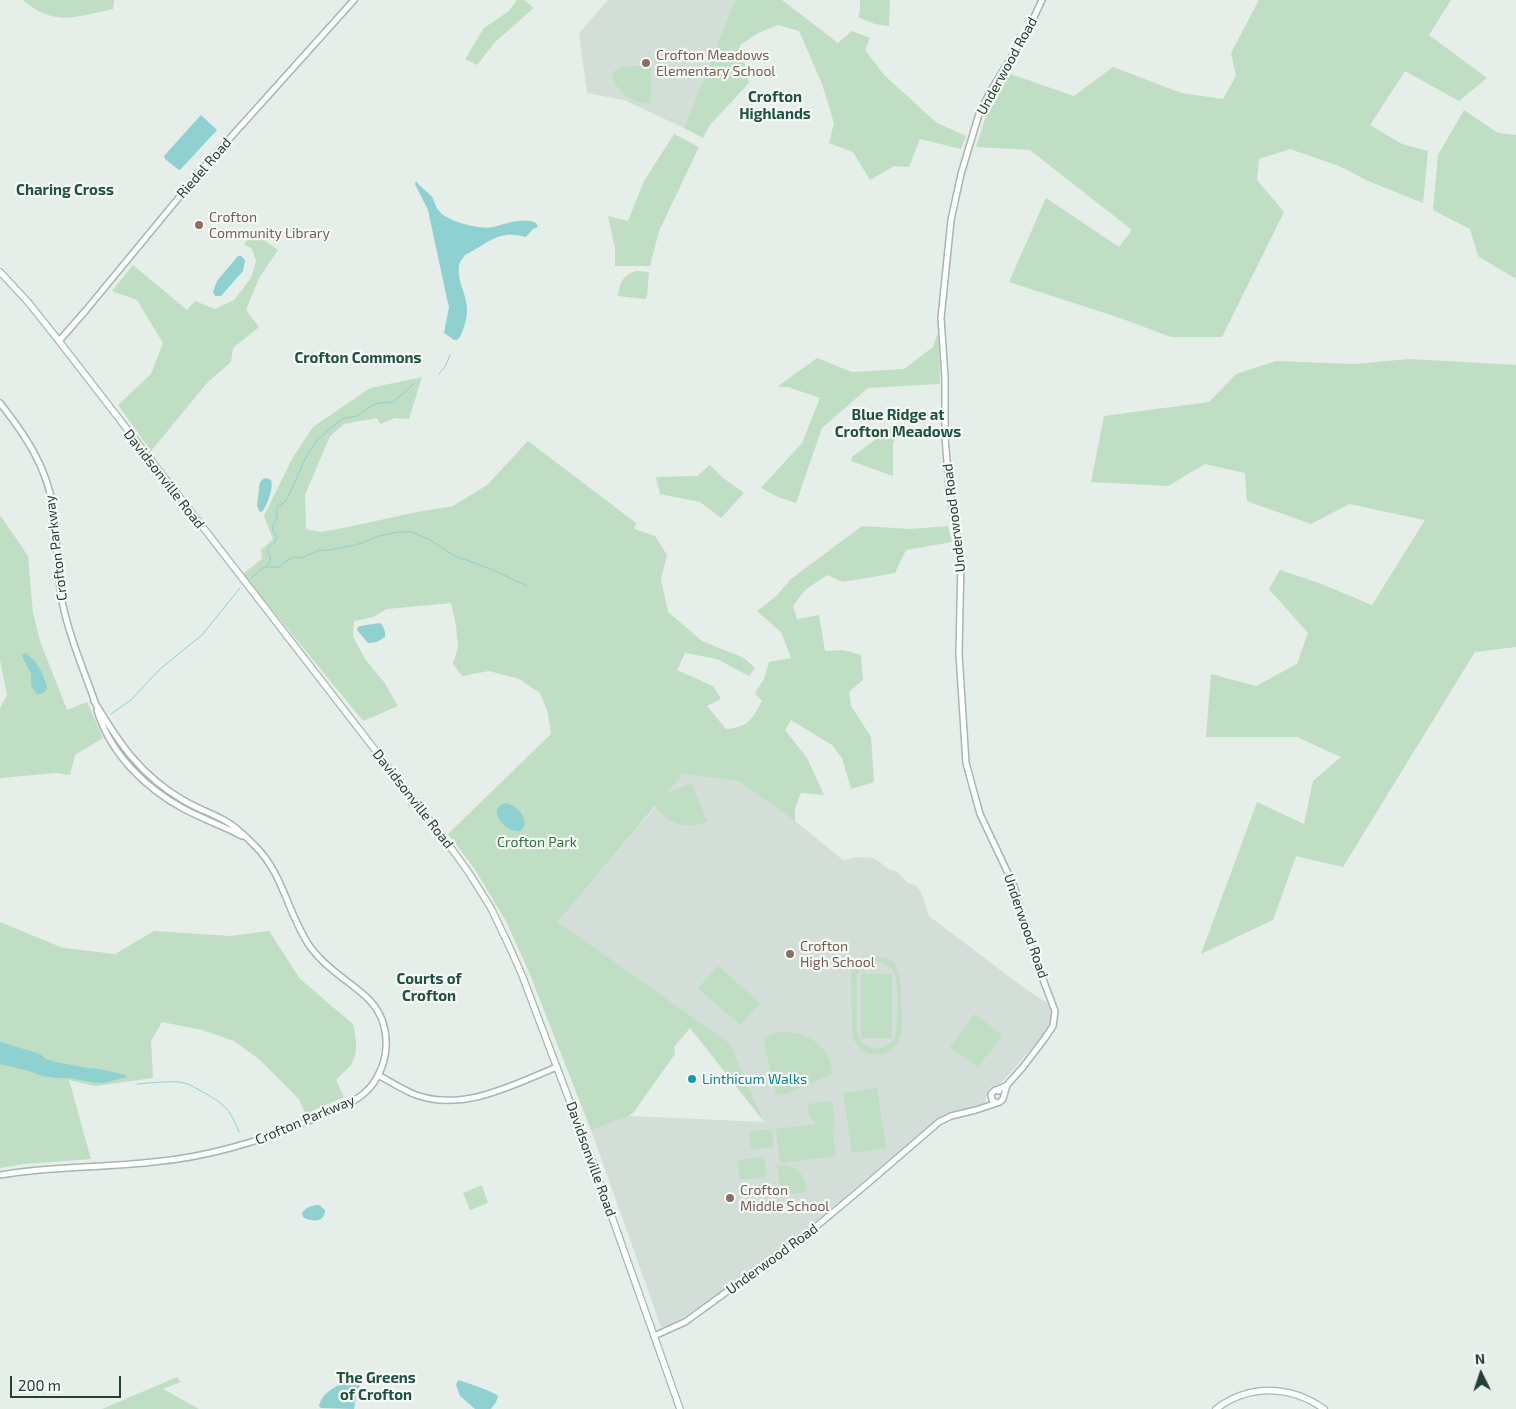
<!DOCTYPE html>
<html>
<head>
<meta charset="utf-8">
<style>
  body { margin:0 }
  #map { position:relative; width:1516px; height:1409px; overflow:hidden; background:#e5eee9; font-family:"Exo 2",sans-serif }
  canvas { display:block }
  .north { position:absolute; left:1456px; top:1349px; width:50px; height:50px; -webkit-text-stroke:4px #f6faf7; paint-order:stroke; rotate:356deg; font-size:14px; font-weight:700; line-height:20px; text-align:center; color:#244035 }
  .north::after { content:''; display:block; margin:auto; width:18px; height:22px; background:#244035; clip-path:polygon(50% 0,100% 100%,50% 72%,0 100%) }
  .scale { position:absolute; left:10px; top:1376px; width:111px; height:22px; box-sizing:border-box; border:2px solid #244035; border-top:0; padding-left:6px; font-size:15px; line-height:18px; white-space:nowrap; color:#244035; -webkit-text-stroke:4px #f6faf7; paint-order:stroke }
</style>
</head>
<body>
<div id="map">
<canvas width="1516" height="1409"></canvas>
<div class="north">N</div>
<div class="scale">200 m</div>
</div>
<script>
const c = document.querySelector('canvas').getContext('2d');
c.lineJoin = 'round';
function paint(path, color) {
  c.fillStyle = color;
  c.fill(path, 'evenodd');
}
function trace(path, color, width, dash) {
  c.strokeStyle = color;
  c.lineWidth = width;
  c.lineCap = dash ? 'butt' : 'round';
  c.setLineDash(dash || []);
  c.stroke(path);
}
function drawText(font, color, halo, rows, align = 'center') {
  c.font = font + ' "Exo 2",sans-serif';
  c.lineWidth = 4.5;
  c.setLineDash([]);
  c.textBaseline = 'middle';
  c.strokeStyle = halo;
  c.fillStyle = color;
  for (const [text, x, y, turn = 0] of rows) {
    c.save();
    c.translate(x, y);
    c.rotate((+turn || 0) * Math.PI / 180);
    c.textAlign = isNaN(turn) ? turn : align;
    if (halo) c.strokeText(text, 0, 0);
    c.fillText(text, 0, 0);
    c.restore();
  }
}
paint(new Path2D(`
  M 608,0 L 735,0 L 684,128 L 624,100 L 587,93 L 579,33 Z
  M 683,774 L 738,781 L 795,821 L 843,860 L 859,857 L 874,858 L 889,869 L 896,871 L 908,883 L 917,886 L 923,897 L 929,916 L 1020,985 L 1051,1006 L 1052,1016 L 1050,1025 L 1042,1037 L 999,1085 L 990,1087 L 984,1104 L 972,1108 L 950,1112 L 938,1119 L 809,1227 L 721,1292 L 682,1318 L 669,1325 L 661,1327 L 591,1130 L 619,1118 L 629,1116 L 765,1122 L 728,1043 L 558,922 Z`), '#d3ded8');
paint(new Path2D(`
  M 23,0 L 114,0 L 113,9 C 77,16 55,28 23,0 Z
  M 517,0 L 524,0 L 534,8 L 495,42 L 477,65 L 465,59 L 484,28 L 509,11 Z
  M 735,0 L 782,0 L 838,43 L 852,31 L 870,38 L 865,50 L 884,75 L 937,123 L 966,136 L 961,149 L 920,139 L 909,167 L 894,166 L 870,180 L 853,152 L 829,143 L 834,123 L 822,84 L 799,31 L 778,25 L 758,33 L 740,45 L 749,83 L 709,126 L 703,138 L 684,128 Z
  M 860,0 L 890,0 L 889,26 L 875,24 L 858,17 L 860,11 Z
  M 1259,0 L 1451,0 L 1429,35 L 1487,78 L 1459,101 L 1405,71 L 1370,125 L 1402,144 L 1428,151 L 1423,203 L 1366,180 L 1339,166 L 1290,149 L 1259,159 L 1257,180 L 1284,212 L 1222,337 L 1171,337 L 1120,318 L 1009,282 L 1046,198 L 1119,247 L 1132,230 L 1030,150 L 976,147 L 987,113 L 1010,74 L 1074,96 L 1113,67 L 1181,93 L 1223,99 L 1236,76 L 1231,53 Z
  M 648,65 L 651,67 L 651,103 C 631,103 616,93 612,73 L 619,67 Z
  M 1464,110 L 1498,133 L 1516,135 L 1516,279 L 1478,256 L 1470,229 L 1433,210 L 1438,155 Z
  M 674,134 L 699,147 L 659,231 L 650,266 L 615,266 L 615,248 L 608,216 L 628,221 L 644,181 Z
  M 254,233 L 278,250 L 259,278 L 246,310 L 259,327 L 233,348 L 231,362 L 207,383 L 151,451 L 118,405 L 151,374 L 163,343 L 137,300 L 112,291 L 133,265 L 187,310 L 195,301 L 215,309 L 234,300 L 251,278 L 256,261 L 252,249 L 244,244 Z
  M 636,271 L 649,272 L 647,297 L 645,299 L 618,296 C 619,283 623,275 636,271 Z
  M 937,335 L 939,336 L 940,384 L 868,388 L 822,428 L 796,503 L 778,497 L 761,488 L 802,443 L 820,398 L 788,387 L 777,387 L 817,358 L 852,372 L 904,369 L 933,347 Z
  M 1409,359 L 1516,365 L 1516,647 L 1475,652 L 1343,867 L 1296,856 L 1273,920 L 1201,954 L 1257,802 L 1304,824 L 1313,781 L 1341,757 L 1297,737 L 1206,737 L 1211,674 L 1256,686 L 1297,664 L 1308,633 L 1269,589 L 1280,570 L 1319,583 L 1372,605 L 1425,520 L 1349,504 L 1311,524 L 1247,501 L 1245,473 L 1205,464 L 1168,486 L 1091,482 L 1104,416 L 1209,402 L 1236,374 L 1276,361 L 1354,364 Z
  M 422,377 L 409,419 L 395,418 L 380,424 L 377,418 L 344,424 L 330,436 L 305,495 L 306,529 L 321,532 L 348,527 L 417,512 L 453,506 L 487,485 L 528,441 L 636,523 L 634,529 L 655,536 L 667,555 L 661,579 L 668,612 L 702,641 L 744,658 L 755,668 L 749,676 L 717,659 L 685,653 L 677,670 L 713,686 L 721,699 L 707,706 L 726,729 C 748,728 752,719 762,701 L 755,693 L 764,679 L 769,662 L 791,658 L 781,632 L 757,611 L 776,596 L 791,579 L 862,526 L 910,529 L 948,526 L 952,542 L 906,550 L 895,573 L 843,582 L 827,575 L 805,590 L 793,606 L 797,619 L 819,615 L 825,651 L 843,650 L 861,655 L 863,680 L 849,692 L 851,706 L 871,737 L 874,782 L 851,789 L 842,758 L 832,745 L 791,720 L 785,730 L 807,758 L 824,795 L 801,793 L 795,808 L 795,821 L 738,781 L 683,774 L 666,794 L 689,784 L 692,785 L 708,822 C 687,829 668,825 655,806 L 558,922 L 729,1043 L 765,1123 L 690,1028 L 674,1047 L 675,1054 L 633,1113 L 625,1118 L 619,1119 L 591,1130 L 529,972 L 506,921 L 474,868 L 448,834 L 551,734 L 548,713 L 540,693 L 519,679 L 489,671 L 462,676 L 453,664 L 458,647 L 456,625 L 451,603 L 387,609 L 373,617 L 354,621 L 353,637 L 365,659 L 384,682 L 398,706 L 363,721 L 243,574 L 262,559 L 261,550 L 273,539 L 264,516 L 293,457 L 313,427 L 370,388 Z
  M 891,428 L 901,428 L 893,443 L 893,476 L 851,461 L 852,457 Z
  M 710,465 L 723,478 L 744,493 L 721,518 L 700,502 L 660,494 L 656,477 L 697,476 Z
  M 0,515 L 28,556 L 33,613 L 40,641 L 67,710 L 87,702 L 103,738 L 75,755 L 70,775 L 56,773 L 0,778 L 0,708 L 7,695 L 0,660 Z
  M 0,922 L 63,948 L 115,954 L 154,931 L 230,936 L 269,931 L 300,979 L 353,1024 C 356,1037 359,1053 351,1065 C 347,1070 340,1075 336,1080 L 344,1097 L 305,1114 L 299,1099 L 260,1060 L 234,1041 L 202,1030 L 162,1022 L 151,1041 L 153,1078 L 96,1086 L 69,1080 L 91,1159 L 25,1164 L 0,1168 Z
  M 871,957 C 900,954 901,975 901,997 C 901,1008 902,1018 902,1029 C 899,1062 855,1063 852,1031 L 851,966 C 859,966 863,960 871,957 ZM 878,962 C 884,963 890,966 894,972 C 899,980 899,1032 893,1040 C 882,1056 858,1048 857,1030 L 857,976 C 861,966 868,962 878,962 Z
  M 718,966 L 760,1003 L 740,1025 L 698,988 Z
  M 861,974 L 892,974 L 892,1038 L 861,1038 Z
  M 974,1014 L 1002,1035 L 978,1067 L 950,1047 Z
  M 781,1032 C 810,1032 827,1045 833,1073 L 781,1096 L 776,1094 L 763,1037 Z
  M 877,1088 L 886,1148 L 852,1153 L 843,1093 Z
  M 829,1101 L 833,1104 L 835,1129 L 832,1130 L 836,1156 L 780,1163 L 776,1129 L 816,1124 L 809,1114 L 808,1104 Z
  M 771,1129 L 774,1147 L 751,1150 L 749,1132 Z
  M 764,1157 L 766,1177 L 740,1180 L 738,1160 Z
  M 787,1165 C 801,1169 805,1178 807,1192 L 785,1195 L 781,1192 L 777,1166 Z
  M 482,1185 L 488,1203 L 470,1210 L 463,1193 Z
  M 177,1377 L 181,1382 L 163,1389 L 199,1409 L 102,1409 Z`), '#bfdec3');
paint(new Path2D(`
  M 201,115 L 217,130 L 181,169 L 179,170 L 165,159 L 164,156 Z
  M 416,181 C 420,187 427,191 432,197 C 435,201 435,207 439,211 C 448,222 481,230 494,227 C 507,223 523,217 536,223 L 538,227 L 533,229 L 526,237 C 499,229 488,243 465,255 C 463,258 460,261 459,265 C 456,287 474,299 464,327 C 462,332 461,337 457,340 L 454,340 L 444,333 L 449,307 L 447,299 L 428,210 L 415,184 Z
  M 238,256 L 241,256 L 245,260 L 243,271 L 221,296 L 215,296 L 213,292 L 217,281 Z
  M 266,478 L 271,480 C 274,488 267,506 262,512 L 259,511 L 257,505 L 260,482 L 263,479 Z
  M 380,623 C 384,626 386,633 385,637 L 377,642 L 368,643 L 357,630 L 358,627 L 360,626 Z
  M 25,653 C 37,660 44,674 47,688 C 45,692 42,695 37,694 L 31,686 L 31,674 L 22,656 L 22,655 Z
  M 506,803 C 517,806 524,813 525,825 L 521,831 C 504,834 485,807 506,803 Z
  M 0,1042 L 27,1050 L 40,1054 L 46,1059 L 56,1062 L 87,1068 L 100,1069 L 125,1075 L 127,1077 L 104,1083 L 97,1083 L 69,1078 L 55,1078 L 42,1076 L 29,1071 L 0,1064 Z
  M 319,1205 L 325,1210 C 325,1223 311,1222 303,1217 L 302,1213 C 306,1207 312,1205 319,1205 Z
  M 458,1380 C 471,1384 484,1388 497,1395 L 498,1396 L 496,1402 L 491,1409 L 475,1409 L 460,1396 L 456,1385 Z
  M 346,1382 L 359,1382 L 361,1383 L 356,1397 L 354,1409 L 321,1408 L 319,1406 C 322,1393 334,1387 346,1382 Z`), '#8fd0d1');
trace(new Path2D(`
  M 439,374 L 445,367 L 450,355
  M 267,565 C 273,561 270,555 267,550 L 275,542 L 277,537 C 267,522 276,527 277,516 C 277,513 276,510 277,507 L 285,502 L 288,497 L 307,455 L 317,440 L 339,421 L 344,418 L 357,416 L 371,406 L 378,403 L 393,402 L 414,384
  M 250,579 L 264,567 L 280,567 L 286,561 L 293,557 L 301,558 L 320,550 L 328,550 L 356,545 L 379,536 L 398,532 L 412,532 L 430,540 L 455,556 L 491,569 L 527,586
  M 111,714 L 131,700 L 160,669 L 202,635 L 240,588
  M 137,1084 C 151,1083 165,1081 179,1082 C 187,1083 194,1087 201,1091 C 224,1104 229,1107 239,1132`), '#8fd0d1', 1);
const tertiary = new Path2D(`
  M 59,341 L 87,309 L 204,167 L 354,0
  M 0,403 C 25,435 46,465 53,507 C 58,538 56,570 62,601 C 69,636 83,668 95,702
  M 97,710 C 110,753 145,788 184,809 C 203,819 223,826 242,836
  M 378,1075 C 391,1082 403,1090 416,1095 C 464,1112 512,1085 557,1067
  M 997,1090 L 1007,1085 L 1023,1067 L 1045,1038 L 1053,1026 L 1055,1011 L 1033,953 L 1014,886 L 980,814 L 966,763 L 959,654 L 961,559 L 949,487 L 945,437 L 945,377 L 941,318 L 951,220 L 961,174 L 979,114 L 990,92 L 1029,28 L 1042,0
  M 996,1103 L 992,1100 L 991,1094 L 995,1090 L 999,1091
  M 0,1175 C 50,1166 102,1168 153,1162 C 209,1157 262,1141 313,1119 C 327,1113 342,1108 355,1100 C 380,1085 391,1054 384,1026 C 378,1003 361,992 344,979 C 332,970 320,960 311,948 C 288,916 284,874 255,846 C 245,836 236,826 224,820 C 211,813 196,808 183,800 C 140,775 119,743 94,701
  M 654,1336 L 685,1322 L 812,1230 L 867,1184 L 939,1122 L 951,1116 L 976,1110 L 1000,1102 L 1003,1099 L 1007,1085`);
const secondary = new Path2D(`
  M 0,272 L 28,302 L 59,341 L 454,852 L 469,873 L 491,908 L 510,948 L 522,975 L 590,1155 L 680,1409
  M 1216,1409 C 1249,1384 1291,1385 1324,1409`);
trace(tertiary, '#a7b6af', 8);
trace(secondary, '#a4b9af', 8);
trace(tertiary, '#fff', 5);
trace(secondary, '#fff', 5.5);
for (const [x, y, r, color] of [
  [646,63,5,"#8d6e63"],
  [199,225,5,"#8d6e63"],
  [790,954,5,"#8d6e63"],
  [692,1079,5,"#0f9aa8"],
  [730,1198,5,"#8d6e63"]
]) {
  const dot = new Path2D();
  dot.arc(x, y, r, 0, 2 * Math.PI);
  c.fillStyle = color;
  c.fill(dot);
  trace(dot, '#f6faf7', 2);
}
drawText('14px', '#785e54', '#f6faf7', [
  ["Crofton Meadows",656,55],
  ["Elementary School",656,71],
  ["Crofton",209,217],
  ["Community Library",209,233],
  ["Crofton",800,946],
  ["High School",800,962],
  ["Crofton",740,1190],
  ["Middle School",740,1206]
], 'left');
drawText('14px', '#244035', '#f6faf7', [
  ["Underwood Road",1007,66,-61],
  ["Riedel Road",204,168,-49],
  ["Davidsonville Road",164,479,52],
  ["Underwood Road",954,518,-97],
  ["Crofton Parkway",56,548,-97],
  ["Davidsonville Road",413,799,52],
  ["Underwood Road",1026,926,71],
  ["Crofton Parkway",305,1120,-23],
  ["Davidsonville Road",591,1159,70],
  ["Underwood Road",772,1259,-36]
]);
drawText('14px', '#2f7641', '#f6faf7', [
  ["Crofton Park",537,842]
]);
drawText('14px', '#0d838f', '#f6faf7', [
  ["Linthicum Walks",702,1079]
], 'left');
drawText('bold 15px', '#20523f', '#f6faf7', [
  ["Crofton",775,97],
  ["Highlands",775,114],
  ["Charing Cross",65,190],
  ["Crofton Commons",358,358],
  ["Blue Ridge at",898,415],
  ["Crofton Meadows",898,432],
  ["Courts of",429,979],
  ["Crofton",429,996],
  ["The Greens",376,1378],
  ["of Crofton",376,1395]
]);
</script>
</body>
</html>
